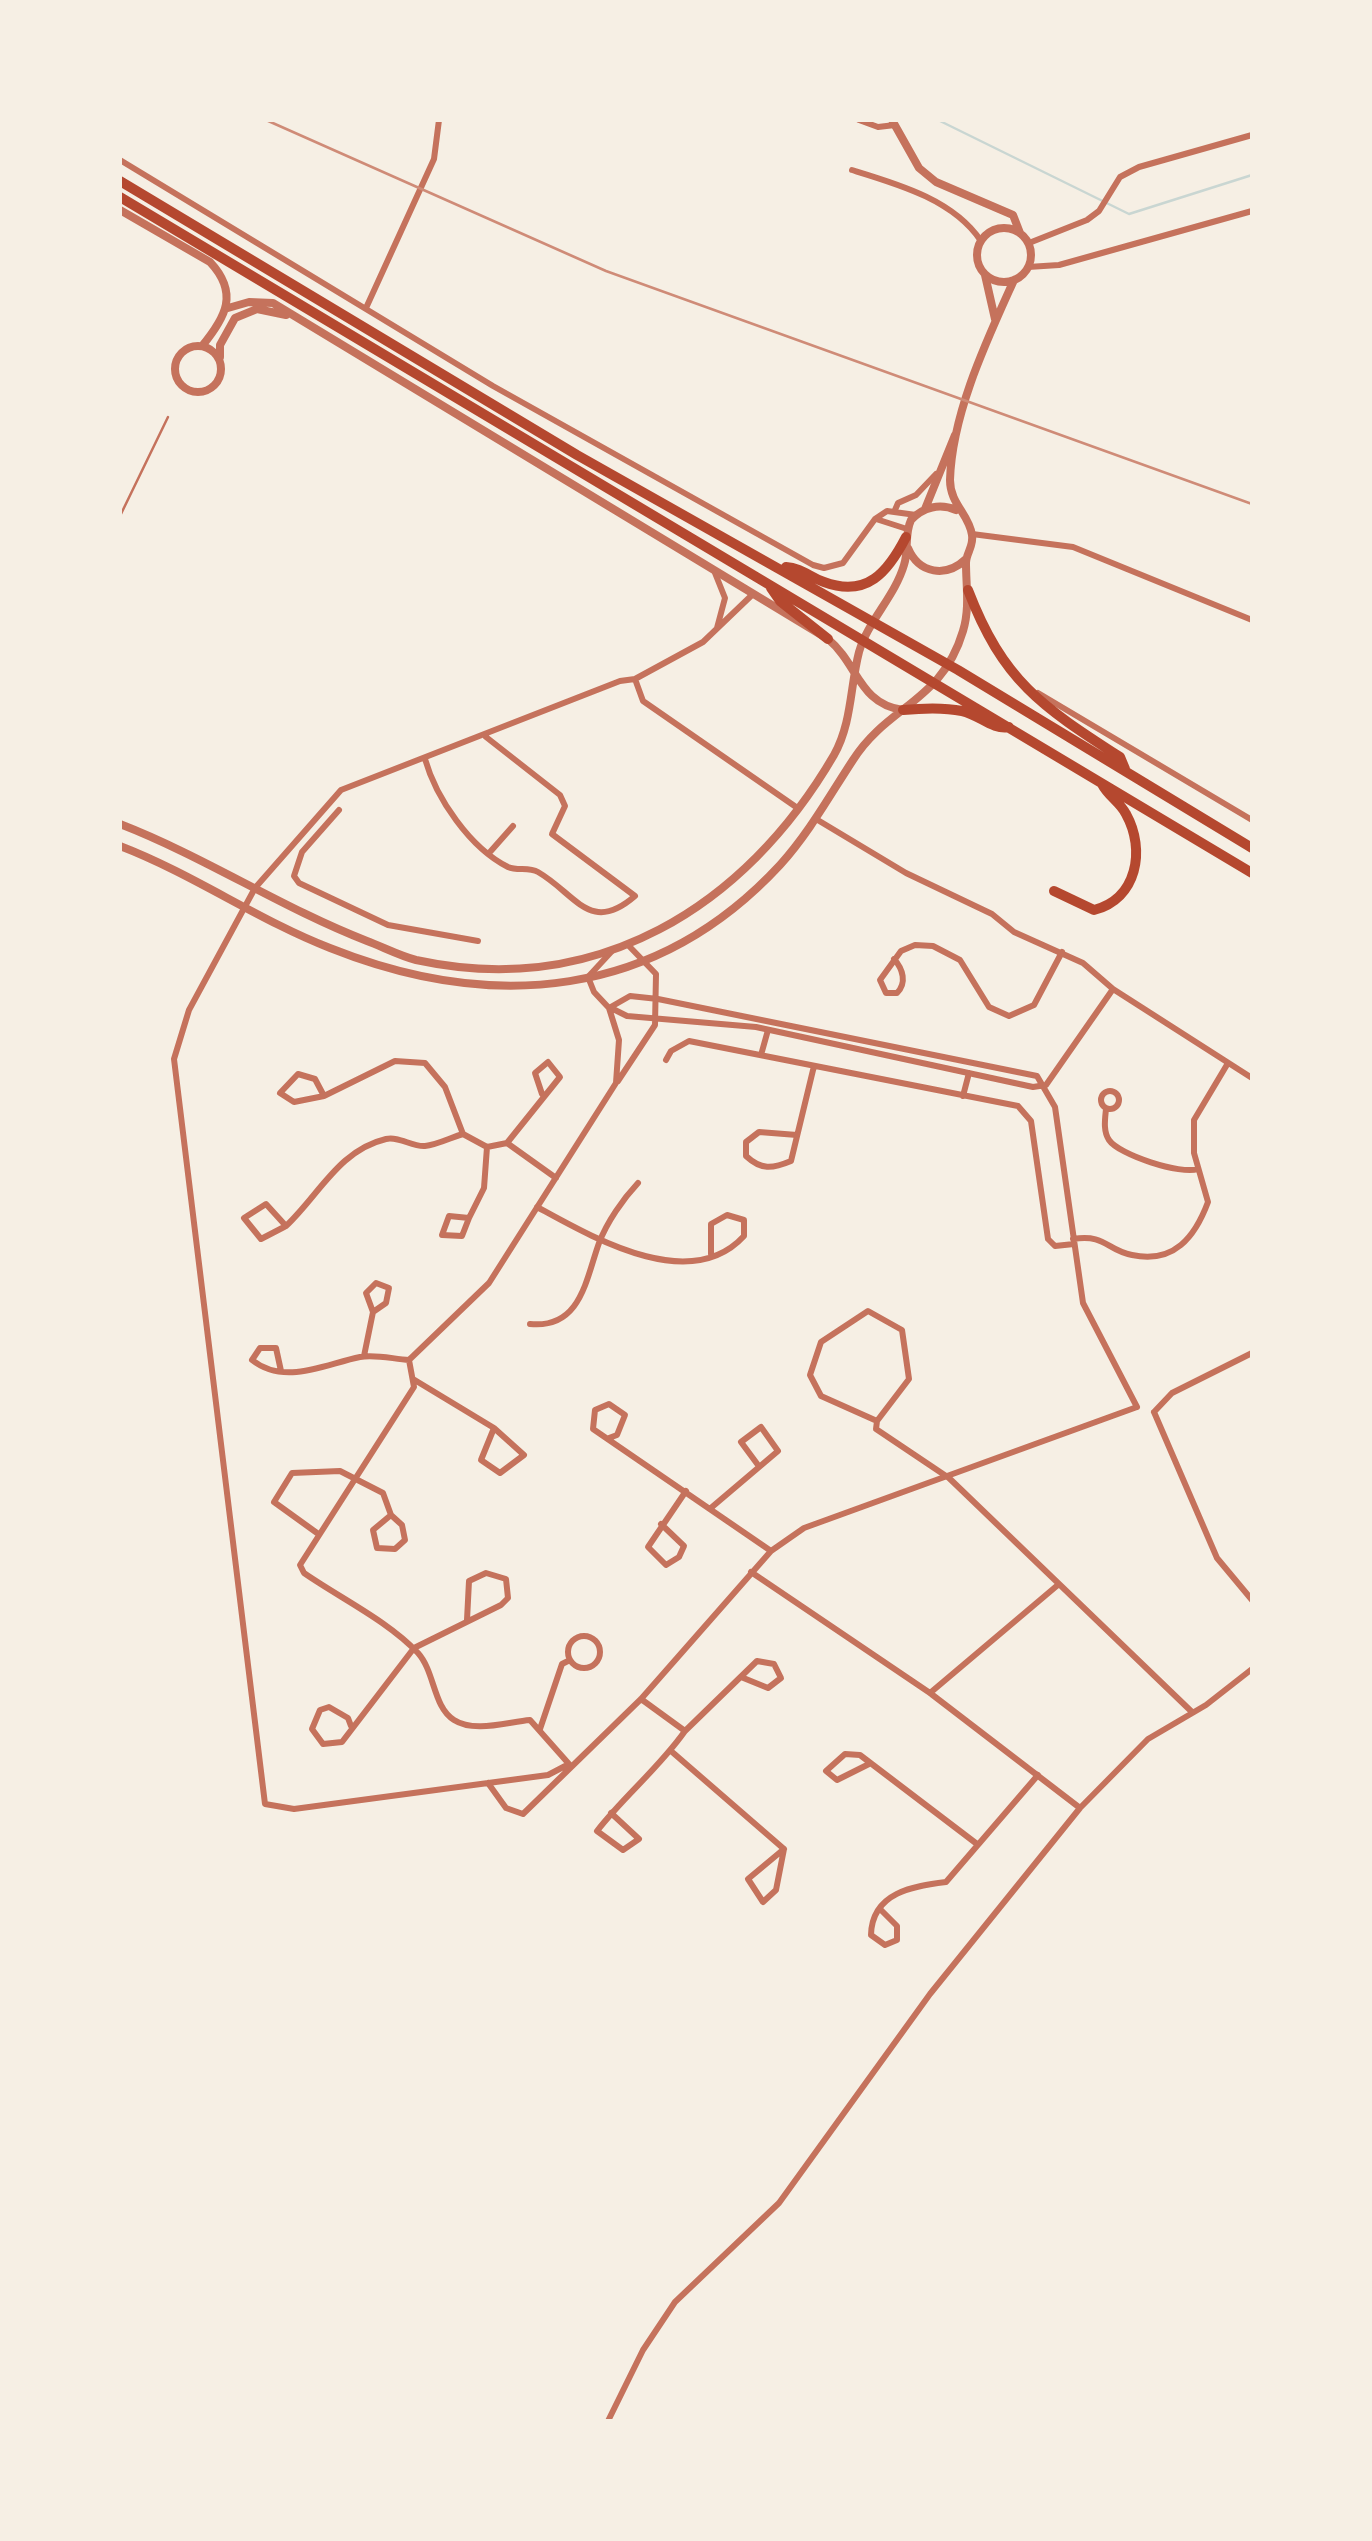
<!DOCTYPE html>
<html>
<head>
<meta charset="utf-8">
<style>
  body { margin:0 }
  #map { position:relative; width:1372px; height:2541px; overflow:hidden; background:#f6efe4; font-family:Mulish,sans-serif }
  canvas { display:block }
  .frame { position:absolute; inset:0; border:122px solid #f6efe4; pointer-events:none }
</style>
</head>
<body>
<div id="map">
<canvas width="1372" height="2541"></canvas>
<div class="frame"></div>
</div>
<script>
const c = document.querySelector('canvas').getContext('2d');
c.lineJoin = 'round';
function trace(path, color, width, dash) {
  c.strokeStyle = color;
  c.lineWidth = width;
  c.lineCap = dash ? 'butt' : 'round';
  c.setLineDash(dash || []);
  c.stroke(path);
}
trace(new Path2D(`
  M 938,120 L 1129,214 L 1252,175`), '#c9d6d2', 2.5);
trace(new Path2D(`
  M 120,516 L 168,417`), '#c5725c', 2.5);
trace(new Path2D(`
  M 859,120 L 878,127 L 895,125
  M 120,160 L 493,386 L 813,565 L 824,568 L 843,563 L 875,519 L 887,511 L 916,515
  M 852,170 C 898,184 954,200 981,241
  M 1029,243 L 1087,220 L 1099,211 L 1120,177 L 1139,167 L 1252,135
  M 1028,267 L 1059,265 L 1252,211
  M 366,308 L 434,159 L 439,120
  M 895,510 L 898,503 L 916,495 L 936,474
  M 876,519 L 907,529
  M 972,534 L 1073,547 L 1252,620
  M 715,573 L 725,598 L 717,628
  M 752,595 L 703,642 L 635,679 L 643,701 L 796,807
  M 1038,693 L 1252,820
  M 425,759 C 436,798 470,848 508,867 C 517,871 529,867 538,872 C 576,894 590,935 635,896 L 552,834 L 565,806 L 560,795 L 486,737
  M 339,810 L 302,852 L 294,876 L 299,883 L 388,925 L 478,941
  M 816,819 L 906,873 L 992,914 L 1014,932 L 1083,963 L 1113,989 L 1252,1078
  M 490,852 L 513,826
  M 894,959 C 903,969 907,983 897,993 L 886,993 L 880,980 L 901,951 L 915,945 L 933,946 L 960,960 L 989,1007 L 1009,1016 L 1034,1005 L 1062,952
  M 609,1008 L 630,996 L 658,999 L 1037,1076 L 1055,1107 L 1083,1303 L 1137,1407
  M 611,1008 L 627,1016 L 756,1027 L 1033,1087 L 1046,1085
  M 761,1055 L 768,1030
  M 666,1060 L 671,1051 L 689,1041 L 1018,1106 L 1031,1121 L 1048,1239 L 1055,1246 L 1074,1244
  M 618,1081 L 655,1025 L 656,974 L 628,945
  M 1046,1085 L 1113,989
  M1101 1100a9 9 0 1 1 18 0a9 9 0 1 1-18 0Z
  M 324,1096 L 294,1102 L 280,1093 L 298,1074 L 315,1079 L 324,1096 L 395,1061 L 425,1063 L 445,1087 L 463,1134
  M 963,1096 L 969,1073
  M 1106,1109 C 1105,1119 1103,1131 1109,1140 C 1119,1155 1181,1175 1198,1169
  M 797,1135 L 759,1132 L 746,1142 L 746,1156 C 761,1170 772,1169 791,1161 L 814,1066
  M 507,1143 L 560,1077 L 548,1062 L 535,1073 L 542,1094
  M 537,1207 C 592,1237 690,1295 744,1236 L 744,1220 L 727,1215 L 711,1224 L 711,1254
  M 469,1218 L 462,1236 L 442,1235 L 449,1216 L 469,1218 L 484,1188 L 487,1147
  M 286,1226 L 261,1239 L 244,1218 L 266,1204 L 286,1226 C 319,1195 339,1150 386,1139 C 399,1136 412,1147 425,1146 C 437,1145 452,1137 463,1134 L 487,1147 L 507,1143 L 556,1178
  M 1073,1239 C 1106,1234 1106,1250 1132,1255 C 1174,1264 1195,1237 1208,1202 L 1194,1153 L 1194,1120 L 1228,1063
  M 530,1324 C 581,1329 586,1279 599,1243 C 607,1222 623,1199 638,1183
  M 364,1356 L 373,1312 L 366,1293 L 376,1283 L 389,1288 L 386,1303 L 373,1312
  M 281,1371 L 276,1348 L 260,1348 L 252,1360 C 285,1386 325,1364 360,1357 C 375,1354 393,1359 409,1360
  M 413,1379 L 494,1428 L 524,1455 L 500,1473 L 481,1460 L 494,1428
  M 1154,1412 L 1217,1558 L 1252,1600
  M 1154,1412 L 1172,1393 L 1252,1353
  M 877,1421 L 821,1396 L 810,1375 L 821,1342 L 868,1311 L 902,1330 L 909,1379 L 877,1421 L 876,1429 L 949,1478 L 1192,1712
  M 609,1438 L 617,1435 L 625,1415 L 609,1404 L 595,1410 L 593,1429 L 771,1551
  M 712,1507 L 778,1451 L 761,1427 L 741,1442 L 758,1465
  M 661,1524 L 684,1546 L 679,1557 L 666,1565 L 648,1547 L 686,1491
  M 317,1533 L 274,1502 L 292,1473 L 340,1471 L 383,1493 L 391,1515 L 373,1530 L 377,1548 L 395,1549 L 405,1540 L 402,1525 L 391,1515
  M 751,1572 L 930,1693 L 1080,1808
  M568 1652a16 16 0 1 1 32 0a16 16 0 1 1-32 0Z
  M 930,1693 L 1059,1584
  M 641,1699 L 685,1731 L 757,1661 L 774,1664 L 781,1678 L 768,1688 L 741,1677
  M 351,1726 L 348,1718 L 329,1707 L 320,1710 L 312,1729 L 323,1744 L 342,1742 L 414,1648 L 501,1605 L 508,1598 L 506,1579 L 486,1573 L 469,1581 L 467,1620
  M 540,1729 L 562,1664 L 570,1660
  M 671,1751 L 784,1849 L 776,1890 L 763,1902 L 748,1879 L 784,1849
  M 569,1764 L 548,1775 L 294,1809 L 265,1804 L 174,1059 L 189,1010 L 255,888 L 341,790 L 620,681 L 635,679
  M 569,1764 L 530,1720 C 507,1722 474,1733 454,1720 C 433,1707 435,1672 418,1653 C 388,1621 340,1598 304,1573 L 300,1565 L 414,1387 L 409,1360 L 489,1283 L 616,1083 L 619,1040 L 609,1008 L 594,992 L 588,977 L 612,951
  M 869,1764 L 837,1780 L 826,1771 L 845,1754 L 860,1755 L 977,1844
  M 488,1783 L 506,1808 L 523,1814 L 641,1699 L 771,1551 L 804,1528 L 1137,1407
  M 611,1813 L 639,1839 L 623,1850 L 597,1831 C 624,1796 659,1768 685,1731
  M 880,1909 L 897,1926 L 897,1940 L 885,1945 L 871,1935 C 872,1892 914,1886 946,1882 L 1038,1775
  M 608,2421 L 643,2350 L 675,2302 L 779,2203 L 930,1994 L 1080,1808 L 1148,1739 L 1206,1705 L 1252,1669`), '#c5725c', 6);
trace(new Path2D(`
  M 892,120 L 919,168 L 936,182 L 1013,215 L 1020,233
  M 120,210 L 210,262 C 239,293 226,317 202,346
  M977 255a27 27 0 1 1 54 0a27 27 0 1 1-54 0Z
  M 985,275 L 995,319
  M 228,308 L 249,302 L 273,303 L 828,639 C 858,664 859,704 903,710
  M175 369a23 23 0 1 1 46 0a23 23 0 1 1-46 0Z
  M 220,357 L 220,345 L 235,318 L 257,309 L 286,315
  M 925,509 L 955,435
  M 908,548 C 919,574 946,578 966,559
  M 120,824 C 205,857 282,908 367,941 C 383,947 400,956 416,960 C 596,999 745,908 834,755 C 852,723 850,687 859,652 C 868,621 895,596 904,565 C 909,550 904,535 911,520 C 923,507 940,503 956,510
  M 120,846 C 193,874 258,920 330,948 C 493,1013 656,999 780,865 C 809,833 830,795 853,760 C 888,705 942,702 963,631 C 970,608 966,586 966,563 C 966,553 974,546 972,535 C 969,514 950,504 950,480 C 952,413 987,340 1014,280`), '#c5725c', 8);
trace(new Path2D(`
  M 120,181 L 577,455 L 958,670 L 1252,848
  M 120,197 L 1252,873
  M 786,567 C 801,568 810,577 824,582 C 867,598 888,572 906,537
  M 771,588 L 780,601 L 828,639
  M 968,590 C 1003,681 1041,706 1120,757 L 1125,769
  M 903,710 C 923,708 943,707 962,711 C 980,715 992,730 1009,727
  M 1054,891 L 1094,910 C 1137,899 1146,850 1126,814 C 1120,802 1108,796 1102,784`), '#b5482f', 10);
trace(new Path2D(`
  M 266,120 L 606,271 L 1252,504`), '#cf8b77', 2.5);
</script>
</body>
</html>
